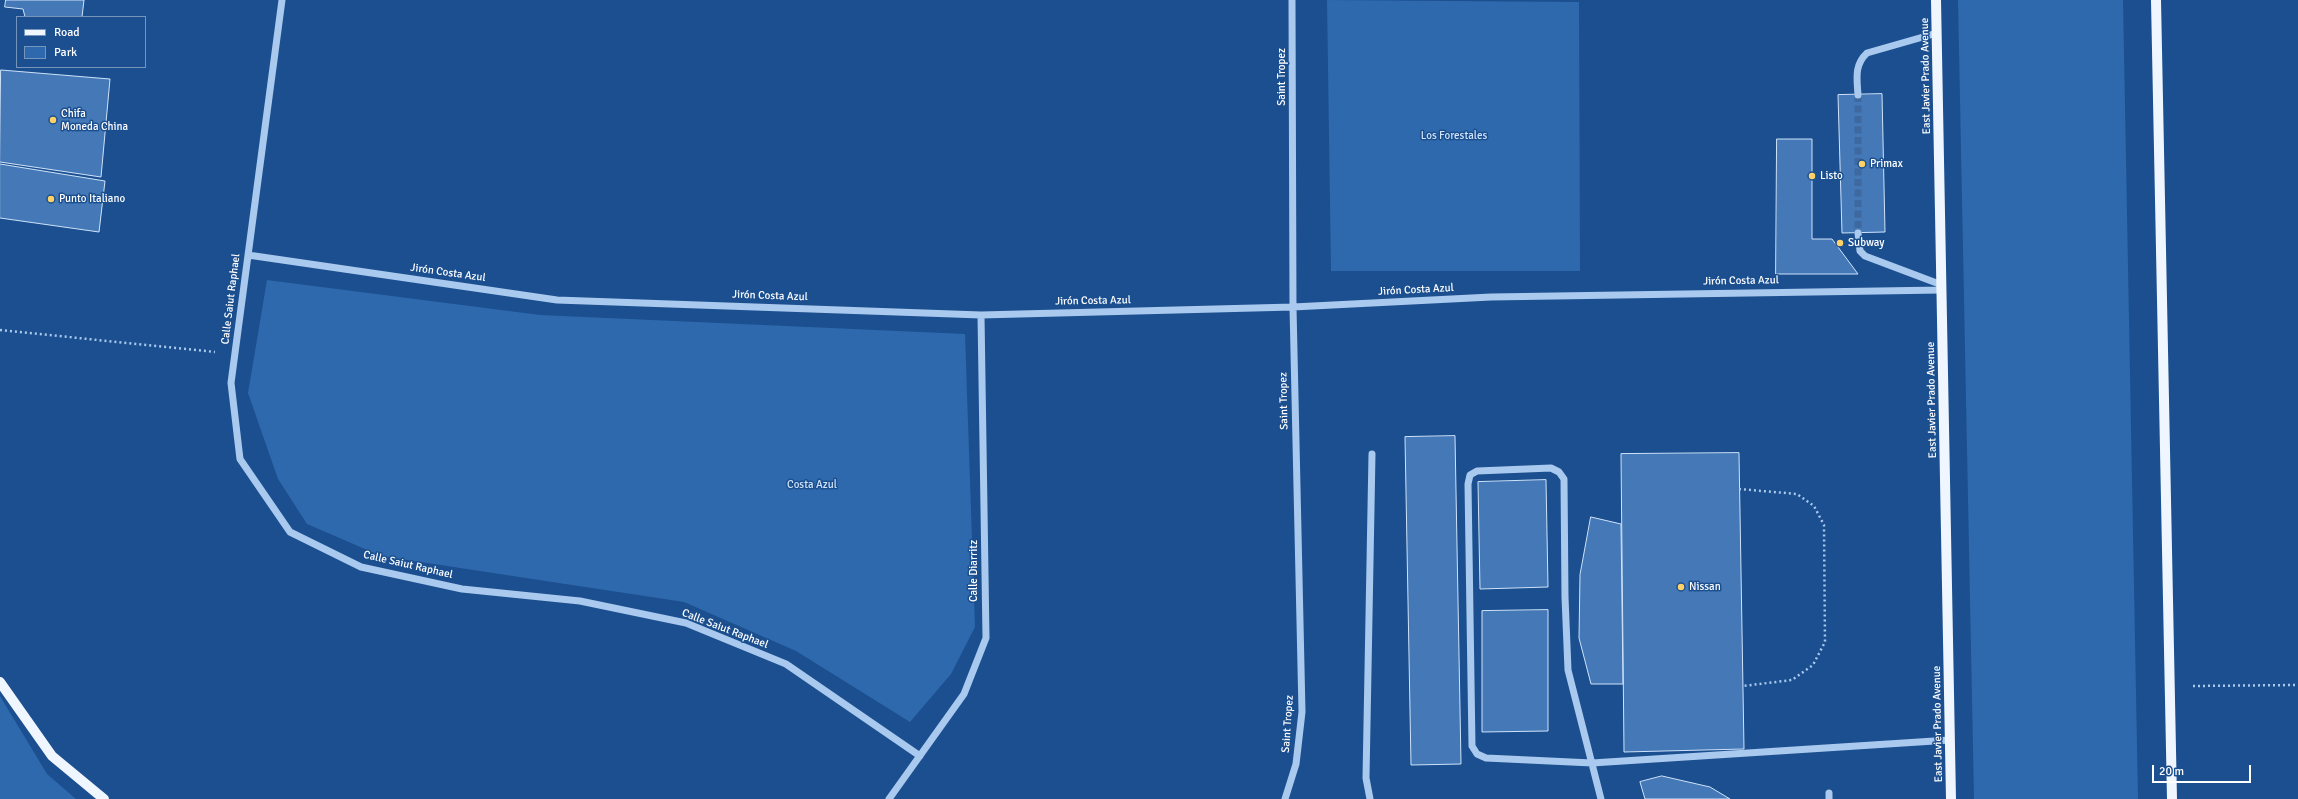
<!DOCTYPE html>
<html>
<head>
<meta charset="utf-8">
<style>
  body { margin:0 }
  #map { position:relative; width:2298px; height:799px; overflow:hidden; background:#1b4f8f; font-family:Signika,sans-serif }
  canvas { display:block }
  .legend { position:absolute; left:16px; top:16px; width:130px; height:52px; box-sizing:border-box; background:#1b4f8f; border:1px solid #7695bc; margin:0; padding:5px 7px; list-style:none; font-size:12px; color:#fff }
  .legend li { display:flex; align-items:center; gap:8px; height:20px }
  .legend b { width:20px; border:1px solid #7695bc }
  .scale { position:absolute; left:2152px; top:765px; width:99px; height:18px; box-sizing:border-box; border:2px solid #fff; border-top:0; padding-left:5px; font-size:12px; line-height:14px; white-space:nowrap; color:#fff; -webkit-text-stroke:3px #1b4f8f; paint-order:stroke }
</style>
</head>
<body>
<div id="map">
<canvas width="2298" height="799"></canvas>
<ul class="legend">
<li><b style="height:5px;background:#f0f6ff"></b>Road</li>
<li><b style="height:11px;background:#2e69ad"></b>Park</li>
</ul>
<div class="scale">20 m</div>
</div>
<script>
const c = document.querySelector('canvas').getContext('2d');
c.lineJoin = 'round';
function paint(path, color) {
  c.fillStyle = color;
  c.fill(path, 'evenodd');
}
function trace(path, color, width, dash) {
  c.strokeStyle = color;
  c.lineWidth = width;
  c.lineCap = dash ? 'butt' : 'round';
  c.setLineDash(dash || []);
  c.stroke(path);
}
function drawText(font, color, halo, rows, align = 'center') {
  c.font = font + ' Signika,sans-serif';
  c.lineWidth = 3;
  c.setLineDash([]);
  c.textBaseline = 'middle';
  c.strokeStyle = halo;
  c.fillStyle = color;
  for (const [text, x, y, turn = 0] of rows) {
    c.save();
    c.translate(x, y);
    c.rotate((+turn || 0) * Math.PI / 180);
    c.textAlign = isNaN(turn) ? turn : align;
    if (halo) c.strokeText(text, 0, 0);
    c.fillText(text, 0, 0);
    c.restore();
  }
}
paint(new Path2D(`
  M 1327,0 L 1579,2 L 1580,271 L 1331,271 Z
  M 1958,0 L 2123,0 L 2138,799 L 1974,799 Z
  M 267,280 L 540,315 L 965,334 L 975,627 L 951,674 L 910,722 L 796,651 L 684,602 L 381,556 L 307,524 L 278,479 L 248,393 Z
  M 0,696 L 47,774 L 76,799 L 0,799 Z`), '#2e69ad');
const building = new Path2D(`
  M 6,0 L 84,0 L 82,17 L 25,17 L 23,9 L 5,7 Z
  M 1,70 L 110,79 L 101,177 L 0,162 Z
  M 1882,94 L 1885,232 L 1842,233 L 1838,95 Z
  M 1777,139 L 1812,139 L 1812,239 L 1832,239 L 1858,274 L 1776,274 Z
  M 0,164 L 105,181 L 99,232 L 0,218 Z
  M 1455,436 L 1461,764 L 1411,765 L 1405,437 Z
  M 1739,453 L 1744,749 L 1624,752 L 1621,454 Z
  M 1546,480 L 1548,587 L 1480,589 L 1478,482 Z
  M 1591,517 L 1621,524 L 1623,684 L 1591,684 L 1579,638 L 1580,575 Z
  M 1548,610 L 1548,731 L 1482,732 L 1482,611 Z
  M 1662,776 L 1710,787 L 1730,799 L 1645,799 L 1640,782 Z`);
paint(building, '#4478b7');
trace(building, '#cfe3fa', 1);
trace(new Path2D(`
  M 1858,95 L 1858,233`), '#3d69a0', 7, [7, 3.5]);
trace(new Path2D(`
  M 0,330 L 215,352
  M 1739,489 L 1797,494 L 1814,506 L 1824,525 L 1825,642 L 1813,665 L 1792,680 L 1743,686
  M 2193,686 L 2298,685`), '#a9c9ee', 2.5, [2, 3]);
trace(new Path2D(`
  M 282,0 L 231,383 L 240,459 L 290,532 L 361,567 L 462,589 L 580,601 L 686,623 L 786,664 L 920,756
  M 1858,95 C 1857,79 1854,65 1867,53 L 1937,33
  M 1858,233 L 1860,251 L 1865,256 L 1942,285
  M 248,255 L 557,300 L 981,315 L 1293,307 L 1491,297 L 1942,290
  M 1829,793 L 1829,799
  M 889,799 L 964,694 L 986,638 L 981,315
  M 1285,799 L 1296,764 L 1302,712 L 1293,307 L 1292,0
  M 1370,799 L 1366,778 L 1372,454
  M 1601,799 L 1568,670 L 1565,597 L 1564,479 L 1559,472 L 1551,468 L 1477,471 L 1470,475 L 1468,484 L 1472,746 L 1477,754 L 1486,758 L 1592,763 L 1950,740`), '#a9c9ee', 7);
trace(new Path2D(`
  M 1936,0 L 1951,799
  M 2156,0 L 2172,799
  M 0,682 L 52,756 L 104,799`), '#f0f6ff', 10);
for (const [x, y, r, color] of [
  [53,120,4,"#ffd166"],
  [1862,164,4,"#ffd166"],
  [1812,176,4,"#ffd166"],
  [51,199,4,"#ffd166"],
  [1840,243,4,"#ffd166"],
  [1681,587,4,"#ffd166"]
]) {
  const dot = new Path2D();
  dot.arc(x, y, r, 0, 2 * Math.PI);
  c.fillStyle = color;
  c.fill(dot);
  trace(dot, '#1b4f8f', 1.5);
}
drawText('11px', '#fff', '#1b4f8f', [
  ["East Javier Prado Avenue",1926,76,-91],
  ["Saint Tropez",1282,77,-90],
  ["Jirón Costa Azul",448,273,8],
  ["Jirón Costa Azul",1741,281,-1],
  ["Jirón Costa Azul",1416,290,-3],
  ["Jirón Costa Azul",770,296,2],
  ["Calle Saiut Raphael",231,299,-83],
  ["Jirón Costa Azul",1093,301,-1],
  ["East Javier Prado Avenue",1932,400,-91],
  ["Saint Tropez",1284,401,-91],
  ["Calle Saiut Raphael",408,565,13],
  ["Calle Diarritz",974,571,-90],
  ["Calle Saiut Raphael",725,629,21],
  ["Saint Tropez",1288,724,-86],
  ["East Javier Prado Avenue",1938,724,-91]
]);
drawText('11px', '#fff', '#1b4f8f', [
  ["Chifa",61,114],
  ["Moneda China",61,127],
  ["Primax",1870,164],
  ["Listo",1820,176],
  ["Punto Italiano",59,199],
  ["Subway",1848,243],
  ["Nissan",1689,587]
], 'left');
drawText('11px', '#cfe3fa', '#1b4f8f', [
  ["Los Forestales",1454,136],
  ["Costa Azul",812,485]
]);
</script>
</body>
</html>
